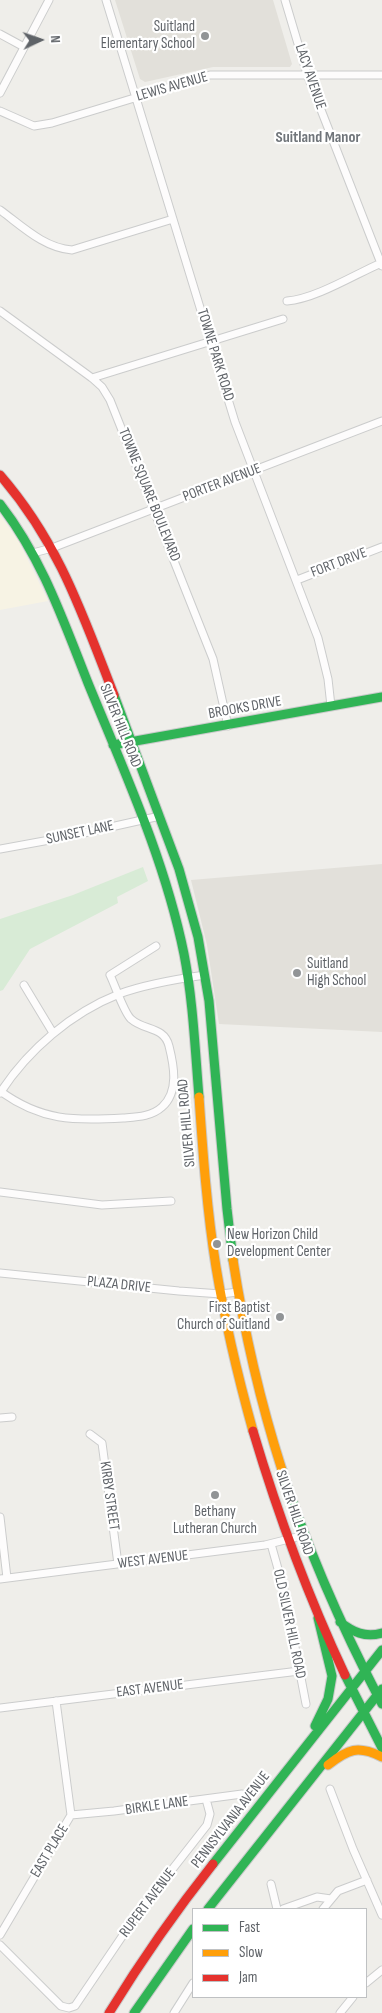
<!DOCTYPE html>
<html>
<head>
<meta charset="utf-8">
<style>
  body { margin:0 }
  #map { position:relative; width:382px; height:2013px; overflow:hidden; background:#efeeea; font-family:"Sofia Sans Condensed",sans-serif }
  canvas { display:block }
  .legend { position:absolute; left:192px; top:1908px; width:175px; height:90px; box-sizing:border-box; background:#fff; border:1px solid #bfc1c3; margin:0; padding:6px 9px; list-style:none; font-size:15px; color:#5f6368 }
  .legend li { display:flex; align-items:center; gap:10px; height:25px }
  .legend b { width:25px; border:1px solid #bfc1c3 }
  .north { position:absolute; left:15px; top:15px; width:50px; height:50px; -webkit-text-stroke:4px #fff; paint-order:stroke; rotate:87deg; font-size:14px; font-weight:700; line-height:20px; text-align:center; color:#5f6368 }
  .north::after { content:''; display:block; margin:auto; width:18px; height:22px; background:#5f6368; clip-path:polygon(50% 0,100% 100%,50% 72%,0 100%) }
</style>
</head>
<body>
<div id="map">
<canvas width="382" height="2013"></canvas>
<ul class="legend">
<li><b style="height:6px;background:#30b455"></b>Fast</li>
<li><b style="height:6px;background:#ff9f0a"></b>Slow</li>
<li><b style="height:6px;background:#e5322d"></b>Jam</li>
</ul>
<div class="north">N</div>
</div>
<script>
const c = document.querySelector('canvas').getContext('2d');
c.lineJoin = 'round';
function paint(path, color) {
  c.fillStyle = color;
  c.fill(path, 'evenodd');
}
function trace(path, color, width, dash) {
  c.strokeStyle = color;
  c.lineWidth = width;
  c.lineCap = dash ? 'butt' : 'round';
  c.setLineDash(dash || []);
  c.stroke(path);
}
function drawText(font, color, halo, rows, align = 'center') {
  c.font = font + ' "Sofia Sans Condensed",sans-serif';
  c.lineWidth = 4.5;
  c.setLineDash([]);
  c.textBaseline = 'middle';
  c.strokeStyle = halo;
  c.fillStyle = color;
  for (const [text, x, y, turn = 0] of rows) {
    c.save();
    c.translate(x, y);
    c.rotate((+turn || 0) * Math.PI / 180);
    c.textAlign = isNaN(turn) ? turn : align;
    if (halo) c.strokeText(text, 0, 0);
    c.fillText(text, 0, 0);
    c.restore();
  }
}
paint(new Path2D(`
  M 0,515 L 19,542 L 48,601 L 0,610 Z`), '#f7f3e4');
paint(new Path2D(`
  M 115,0 L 273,0 L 292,64 L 290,67 L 213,67 L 145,82 L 140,79 Z
  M 382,864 L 382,1032 L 219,1024 L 207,945 L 191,880 Z`), '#e2e0da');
paint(new Path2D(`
  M 143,867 L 148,881 L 117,897 L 118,903 L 30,949 L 3,990 L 0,991 L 0,919 L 73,895 Z`), '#d8ebd6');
const street = new Path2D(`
  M 106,0 L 235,422 L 318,638 L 328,679 L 331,706
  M 285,0 L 307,74 L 382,266
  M 0,34 L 24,47
  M 0,93 L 49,0
  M 0,111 L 34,126 L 52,123 L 210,75 L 382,75
  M 0,210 C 22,226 44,248 72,250 L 173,219
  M 287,301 C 315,299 354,275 381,263
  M 0,311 L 92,378 L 102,387 L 110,400 L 213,659 L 228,726
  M 92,378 L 283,319
  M 33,553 L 52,548 L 382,421
  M 297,580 L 382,547
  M 0,849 L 66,837 L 160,816
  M 24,985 L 53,1033
  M 0,1091 C 41,1121 74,1121 123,1118 C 136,1117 151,1117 162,1107 C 179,1092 174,1066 169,1046 C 164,1026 144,1031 131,1019 C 124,1013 115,985 110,975 L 156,946
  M 0,1093 C 28,1050 71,1013 119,994 C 146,984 177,979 205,975
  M 0,1192 L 102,1205 L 171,1201
  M 0,1273 L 179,1291 L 221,1294 L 238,1292
  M 0,1418 L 12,1417
  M 90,1434 L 102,1443 L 118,1564
  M 0,1517 L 7,1578
  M 271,1544 L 284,1590 L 306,1704
  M 0,1579 L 265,1545 L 305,1535
  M 0,1708 L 299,1671
  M 330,1789 L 353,1849 L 382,1915
  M 71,1815 L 114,1811 L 242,1794
  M 271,1884 L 277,1909
  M 283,1909 L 317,1897 L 331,1899
  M 323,1909 L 338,1891 L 367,1880
  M 0,1935 L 71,1815 L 56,1701
  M 0,1945 L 61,2006 L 69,2008 L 75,2006 L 138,1913 L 207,1825 L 210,1814 L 206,1799
  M 366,1983 L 382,1970
  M 174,2013 L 193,1983
  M 340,2013 L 353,1997`);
const fast = new Path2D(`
  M 0,504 C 42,558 63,620 88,683 C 124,771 165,860 184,954 C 193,1000 195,1049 199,1097
  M 114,695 L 179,869 L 198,937 L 209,1001 L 227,1209 L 233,1260
  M 113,745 L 382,697
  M 282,1470 C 308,1551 342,1628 382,1704
  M 340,1622 C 353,1632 365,1638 382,1633
  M 345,1675 L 382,1748
  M 315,1726 L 328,1699 L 332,1676 L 318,1618
  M 213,1864 L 382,1650
  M 208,1909 L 382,1689
  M 134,2013 L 193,1929`);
const slow = new Path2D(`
  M 199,1097 C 203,1154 207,1211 216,1267 C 225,1322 238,1377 253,1431
  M 233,1260 C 244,1331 260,1401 282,1470
  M 328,1765 C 348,1749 358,1745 382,1757`);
const jam = new Path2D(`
  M 0,475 C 59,543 82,613 114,695
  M 253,1431 C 278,1515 308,1596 345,1675
  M 109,2013 C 141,1961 175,1912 213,1864`);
trace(street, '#cbcccc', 9);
trace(fast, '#cacacb', 11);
trace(slow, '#cacacb', 11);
trace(jam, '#cacacb', 11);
trace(street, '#fdfcfc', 7);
trace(fast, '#30b455', 9);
trace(slow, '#ff9f0a', 9);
trace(jam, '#e5322d', 9);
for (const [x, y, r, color] of [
  [205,36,5,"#919496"],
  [297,973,5,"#919496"],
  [217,1244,5,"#919496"],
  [280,1317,5,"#919496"],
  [215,1495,5,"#919496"]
]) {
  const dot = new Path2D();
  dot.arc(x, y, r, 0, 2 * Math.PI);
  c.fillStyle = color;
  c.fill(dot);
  trace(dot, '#fff', 2);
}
drawText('15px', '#5f6368', '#fff', [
  ["Suitland",195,27],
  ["Elementary School",195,44],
  ["Suitland",307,964,"left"],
  ["High School",307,981,"left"],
  ["New Horizon Child",227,1235,"left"],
  ["Development Center",227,1252,"left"],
  ["First Baptist",270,1308],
  ["Church of Suitland",270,1325],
  ["Bethany",215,1512,"center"],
  ["Lutheran Church",215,1529,"center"]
], 'right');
drawText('15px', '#5f6368', '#fff', [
  ["LACY AVENUE",310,77,71],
  ["LEWIS AVENUE",172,87,-16],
  ["TOWNE PARK ROAD",215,355,73],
  ["PORTER AVENUE",222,483,-21],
  ["TOWNE SQUARE BOULEVARD",149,495,68],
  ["FORT DRIVE",339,563,-21],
  ["BROOKS DRIVE",245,708,-10],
  ["SILVER HILL ROAD",120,726,68],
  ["SUNSET LANE",80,833,-12],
  ["SILVER HILL ROAD",187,1123,-95],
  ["PLAZA DRIVE",119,1285,6],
  ["KIRBY STREET",109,1496,82],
  ["SILVER HILL ROAD",294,1513,71],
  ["WEST AVENUE",153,1560,-7],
  ["OLD SILVER HILL ROAD",289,1624,78],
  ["EAST AVENUE",150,1689,-7],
  ["BIRKLE LANE",157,1806,-8],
  ["PENNSYLVANIA AVENUE",231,1820,-52],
  ["EAST PLACE",50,1851,-59],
  ["RUPERT AVENUE",148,1903,-53]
]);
drawText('bold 16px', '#70757a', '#fff', [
  ["Suitland Manor",318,138]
]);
</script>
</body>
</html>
